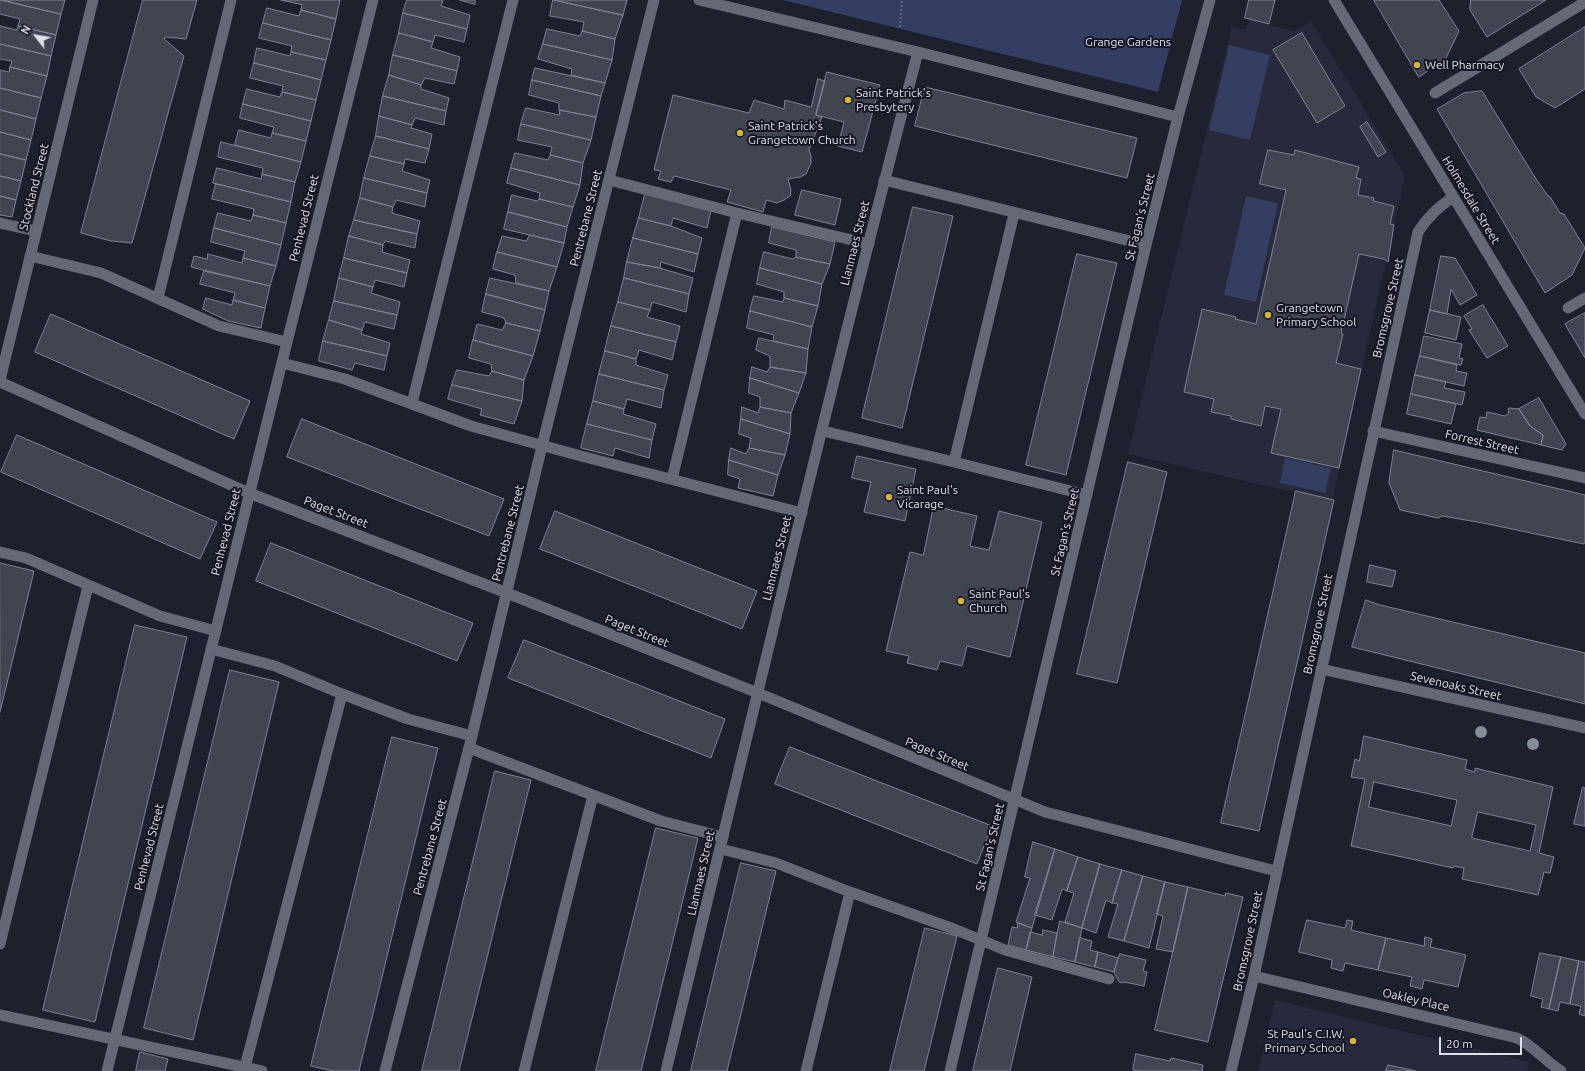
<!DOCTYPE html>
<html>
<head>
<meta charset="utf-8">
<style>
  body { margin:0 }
  #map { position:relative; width:1585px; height:1071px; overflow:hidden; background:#1d212d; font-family:Ubuntu,sans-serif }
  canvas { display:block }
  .north { position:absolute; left:16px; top:16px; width:40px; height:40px; -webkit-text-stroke:3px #141723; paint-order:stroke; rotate:301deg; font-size:11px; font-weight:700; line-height:16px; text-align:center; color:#dee1e9 }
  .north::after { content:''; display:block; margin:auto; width:14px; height:18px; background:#dee1e9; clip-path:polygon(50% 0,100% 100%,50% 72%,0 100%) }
  .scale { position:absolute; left:1439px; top:1037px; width:83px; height:18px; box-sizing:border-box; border:2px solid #dee1e9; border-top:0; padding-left:5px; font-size:12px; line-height:14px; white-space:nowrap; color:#dee1e9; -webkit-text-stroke:3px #141723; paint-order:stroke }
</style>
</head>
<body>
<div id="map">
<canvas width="1585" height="1071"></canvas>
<div class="north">N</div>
<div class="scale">20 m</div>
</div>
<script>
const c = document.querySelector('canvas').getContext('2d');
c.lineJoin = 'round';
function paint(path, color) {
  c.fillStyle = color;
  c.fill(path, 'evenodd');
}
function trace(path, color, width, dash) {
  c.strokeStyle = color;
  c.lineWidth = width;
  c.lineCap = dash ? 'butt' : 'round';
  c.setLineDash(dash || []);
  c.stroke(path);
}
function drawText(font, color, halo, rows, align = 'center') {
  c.font = font + ' Ubuntu,sans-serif';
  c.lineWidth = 4;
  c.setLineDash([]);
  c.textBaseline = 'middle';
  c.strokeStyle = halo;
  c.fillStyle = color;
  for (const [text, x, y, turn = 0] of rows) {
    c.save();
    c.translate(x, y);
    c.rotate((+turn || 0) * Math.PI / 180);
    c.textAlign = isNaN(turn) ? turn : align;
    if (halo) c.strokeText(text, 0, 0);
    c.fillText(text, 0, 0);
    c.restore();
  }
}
paint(new Path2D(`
  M 1249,20 L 1294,31 L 1311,21 L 1405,176 L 1332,501 L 1128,454 L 1232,27 L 1246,30 Z
  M 1275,1000 L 1529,1062 L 1527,1071 L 1258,1071 Z`), '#262a3c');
paint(new Path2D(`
  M 783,0 L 1182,0 L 1158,92 Z
  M 1229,45 L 1270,55 L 1250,140 L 1209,130 Z
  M 1246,196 L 1278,203 L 1256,302 L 1224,295 Z
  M 1285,458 L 1331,468 L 1325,493 L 1280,483 Z`), '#343e62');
const building = new Path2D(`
  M 0,0 L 61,14 L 56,35 L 18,26 L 20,19 L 0,14 Z
  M 2,0 L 65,0 L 61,14 Z
  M 143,0 L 197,0 L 186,39 L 165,37 L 164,39 L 184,56 L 132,243 L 111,241 L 81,233 Z
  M 281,0 L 340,0 L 336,19 L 301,10 L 302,5 Z
  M 407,0 L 443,0 L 441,6 L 470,15 L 467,29 L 403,13 Z
  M 460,0 L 475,0 L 475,4 Z
  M 553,0 L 623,15 L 615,39 L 582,31 L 584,22 L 550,16 Z
  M 554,0 L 627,0 L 623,15 Z
  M 1249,0 L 1275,0 L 1269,24 L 1245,18 Z
  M 1374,0 L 1439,0 L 1459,31 L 1446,58 L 1419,77 Z
  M 1471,0 L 1546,0 L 1487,37 L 1470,10 Z
  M 267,8 L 299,16 L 301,10 L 336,19 L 331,40 L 263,23 Z
  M 403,13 L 467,29 L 464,42 L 435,35 L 433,42 L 399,33 Z
  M 263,23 L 331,40 L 326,60 L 291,52 L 292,46 L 259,38 Z
  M 0,26 L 17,30 L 18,26 L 56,35 L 51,56 L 0,44 Z
  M 1585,27 L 1585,89 L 1555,108 L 1536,97 L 1519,69 Z
  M 547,29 L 580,36 L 582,31 L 615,39 L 612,60 L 543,44 Z
  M 399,33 L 433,42 L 431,48 L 460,57 L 457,71 L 393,55 Z
  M 1302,33 L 1345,106 L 1317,123 L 1273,50 Z
  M 0,44 L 51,56 L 47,76 L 10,67 L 12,61 L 0,59 Z
  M 543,44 L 612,60 L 605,83 L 571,75 L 572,69 L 538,59 Z
  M 257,48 L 290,56 L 291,52 L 326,60 L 321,80 L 254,63 Z
  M 393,55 L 457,71 L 454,84 L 425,78 L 421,85 L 389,75 Z
  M 254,63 L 321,80 L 316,100 L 282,92 L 283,86 L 250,78 Z
  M 10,67 L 47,76 L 41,98 L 0,88 L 0,70 L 9,72 Z
  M 535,68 L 605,83 L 601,96 L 532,80 Z
  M 827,72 L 880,85 L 862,152 L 838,146 L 844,122 L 816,115 Z
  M 389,75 L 421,85 L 421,89 L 449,98 L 446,111 L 383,96 Z
  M 818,79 L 825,81 L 816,115 L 822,117 L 809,150 L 811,156 L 811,163 L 806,174 L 800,177 L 788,179 L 791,190 L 790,196 L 784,200 L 777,203 L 766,200 L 763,212 L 727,202 L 731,190 L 674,176 L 671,182 L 658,179 L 661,171 L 654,170 L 673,95 L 749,113 L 754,100 L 784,109 L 785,100 L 811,107 Z
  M 532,80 L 601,96 L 596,117 L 559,110 L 559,103 L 529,95 Z
  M 925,87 L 1137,138 L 1127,178 L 915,126 Z
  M 0,88 L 41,98 L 36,119 L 0,110 Z
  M 247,89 L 280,97 L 282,92 L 316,100 L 311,121 L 243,104 Z
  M 1482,91 L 1536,179 L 1548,196 L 1550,197 L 1560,213 L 1564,214 L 1585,248 L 1572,275 L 1545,293 L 1437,109 L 1464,93 Z
  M 383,96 L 446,111 L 444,125 L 415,118 L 412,125 L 379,116 Z
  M 243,104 L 311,121 L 306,141 L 272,133 L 274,127 L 240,118 Z
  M 526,108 L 560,115 L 559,110 L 596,117 L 591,140 L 521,124 Z
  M 0,110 L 36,119 L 31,140 L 0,132 Z
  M 379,116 L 412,125 L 411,128 L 432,134 L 429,149 L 376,136 Z
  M 1367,122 L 1386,152 L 1378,157 L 1360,127 Z
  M 521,124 L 591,140 L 583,163 L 550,155 L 552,147 L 518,140 Z
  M 239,130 L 271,138 L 272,133 L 306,141 L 301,162 L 235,145 Z
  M 0,132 L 31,140 L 26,160 L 0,154 Z
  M 376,136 L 429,149 L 425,163 L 405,159 L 404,164 L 370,156 Z
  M 221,142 L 301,162 L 295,182 L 262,174 L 263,168 L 218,157 Z
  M 1268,150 L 1294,155 L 1295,150 L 1359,167 L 1356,178 L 1361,179 L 1358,195 L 1374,198 L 1373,201 L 1394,206 L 1390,224 L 1394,225 L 1388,262 L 1384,259 L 1359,254 L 1341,333 L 1343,334 L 1336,363 L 1361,369 L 1339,468 L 1271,453 L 1281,409 L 1265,406 L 1261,426 L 1231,419 L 1231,416 L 1211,412 L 1214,399 L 1184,392 L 1202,309 L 1236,317 L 1235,319 L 1256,324 L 1286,190 L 1260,184 Z
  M 515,153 L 548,160 L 550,155 L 583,163 L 580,185 L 511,168 Z
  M 0,154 L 26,160 L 21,181 L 0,176 Z
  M 370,156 L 404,164 L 402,171 L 430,180 L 427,193 L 364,178 Z
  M 217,168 L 261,179 L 262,174 L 295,182 L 291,202 L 213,183 Z
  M 511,168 L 580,185 L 573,207 L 539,199 L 540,193 L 507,183 Z
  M 0,176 L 21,181 L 16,200 L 0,196 Z
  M 364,178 L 427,193 L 425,207 L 396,200 L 393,207 L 360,198 Z
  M 216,184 L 291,202 L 286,223 L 253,215 L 254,209 L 212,199 Z
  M 802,190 L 841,199 L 835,225 L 795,215 Z
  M 645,194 L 711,210 L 707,228 L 673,218 L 671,226 L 639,218 Z
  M 512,195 L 537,201 L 539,199 L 573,207 L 567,227 L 508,212 Z
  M 0,196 L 16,200 L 12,217 L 0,215 Z
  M 360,198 L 393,207 L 392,213 L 420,221 L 417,234 L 354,220 Z
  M 913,207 L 953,216 L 902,428 L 862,418 Z
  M 508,212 L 567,227 L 564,243 L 504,229 Z
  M 218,213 L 251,221 L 253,215 L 286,223 L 281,245 L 214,228 Z
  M 639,218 L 671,226 L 702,238 L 698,254 L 633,238 Z
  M 354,220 L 417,234 L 415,248 L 385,241 L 383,245 L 349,236 Z
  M 772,227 L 835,242 L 830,264 L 796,257 L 796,250 L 769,243 Z
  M 214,228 L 281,245 L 276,266 L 243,258 L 245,251 L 211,242 Z
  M 530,235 L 564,243 L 557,267 L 497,252 L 502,236 L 526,241 Z
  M 349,236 L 383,245 L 382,252 L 410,260 L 407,273 L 344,258 Z
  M 633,238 L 698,254 L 694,272 L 661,262 L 660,268 L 627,262 Z
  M 497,252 L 557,267 L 549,291 L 516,283 L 515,275 L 493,269 Z
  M 764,252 L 793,259 L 796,257 L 830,264 L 822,284 L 760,268 Z
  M 208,254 L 242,263 L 243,258 L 276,266 L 270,286 L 191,267 L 194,256 L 207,259 Z
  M 1077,254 L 1117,263 L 1066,475 L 1026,465 Z
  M 1441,256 L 1455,258 L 1477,295 L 1460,305 L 1451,289 L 1447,314 L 1430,310 Z
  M 344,258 L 407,273 L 404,287 L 375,280 L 373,287 L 339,278 Z
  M 627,262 L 660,268 L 693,278 L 689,294 L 624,278 Z
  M 760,268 L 822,284 L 818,306 L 784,298 L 784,292 L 757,284 Z
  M 204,271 L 270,286 L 265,308 L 233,300 L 235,293 L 200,284 Z
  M 339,278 L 373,287 L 371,293 L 400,302 L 397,315 L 334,301 Z
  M 490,278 L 549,291 L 545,310 L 486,294 Z
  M 624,278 L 689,294 L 686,312 L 652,302 L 650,310 L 618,302 Z
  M 486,294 L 545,310 L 540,331 L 506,323 L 504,318 L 482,312 Z
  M 754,296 L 783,302 L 784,298 L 818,306 L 812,327 L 750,311 Z
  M 206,298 L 232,305 L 233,300 L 265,308 L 261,328 L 228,321 L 203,309 Z
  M 334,301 L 397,315 L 394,329 L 365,322 L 362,330 L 329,320 Z
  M 618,302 L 650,310 L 647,317 L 680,326 L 676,342 L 611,326 Z
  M 1483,305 L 1508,346 L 1487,358 L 1469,330 L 1472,329 L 1464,316 Z
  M 1430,310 L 1461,317 L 1456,340 L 1425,333 Z
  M 750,311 L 812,327 L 808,349 L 773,341 L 774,335 L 747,328 Z
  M 1585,313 L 1585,358 L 1565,324 Z
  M 51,314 L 250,401 L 234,439 L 35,352 Z
  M 329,320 L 362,330 L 361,334 L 390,343 L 387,356 L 323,341 Z
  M 506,323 L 540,331 L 533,356 L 473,340 L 477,324 L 502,330 Z
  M 611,326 L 676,342 L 672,360 L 639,350 L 636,359 L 605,351 Z
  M 1424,336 L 1462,344 L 1459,358 L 1463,359 L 1461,365 L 1420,356 Z
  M 759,338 L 808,349 L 806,373 L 770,367 L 770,356 L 756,350 Z
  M 473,340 L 533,356 L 524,380 L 492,371 L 491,364 L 469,358 Z
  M 323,341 L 387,356 L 384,370 L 355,363 L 352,370 L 319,361 Z
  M 605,351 L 636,359 L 636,365 L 668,375 L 664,390 L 599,374 Z
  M 1420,356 L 1457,365 L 1456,371 L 1467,373 L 1464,386 L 1415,375 Z
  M 752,367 L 767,372 L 770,367 L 806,373 L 799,393 L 750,378 Z
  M 457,370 L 489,376 L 492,371 L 524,380 L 522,401 L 452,385 Z
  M 599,374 L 664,390 L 661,408 L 627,399 L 624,409 L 593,401 Z
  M 1415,375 L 1446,382 L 1444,388 L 1465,392 L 1462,405 L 1411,394 Z
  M 750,378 L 799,393 L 791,413 L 760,407 L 760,397 L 749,393 Z
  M 452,385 L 522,401 L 514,424 L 480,415 L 482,409 L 448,399 Z
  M 1411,394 L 1456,404 L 1451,424 L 1407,414 Z
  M 1539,398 L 1566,444 L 1562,450 L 1541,445 L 1543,435 L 1530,426 L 1519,409 Z
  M 593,401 L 624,409 L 623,414 L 656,424 L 652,440 L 587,424 Z
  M 742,407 L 758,413 L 760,407 L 791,413 L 790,434 L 741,419 Z
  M 1509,408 L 1519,409 L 1530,426 L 1543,435 L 1541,445 L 1477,430 L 1480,417 L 1486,418 L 1487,412 L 1505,416 L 1508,414 Z
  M 302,419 L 504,499 L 489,536 L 287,457 Z
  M 741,419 L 790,434 L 785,455 L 749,448 L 751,438 L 739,434 Z
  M 587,424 L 652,440 L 649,458 L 615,448 L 613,456 L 581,448 Z
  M 17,435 L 217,522 L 200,559 L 1,472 Z
  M 731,448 L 746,454 L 749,448 L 785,455 L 778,475 L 729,460 Z
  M 1394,450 L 1585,495 L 1585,542 L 1584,544 L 1483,523 L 1442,516 L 1438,518 L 1400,510 L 1389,483 Z
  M 857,456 L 916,469 L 905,521 L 864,512 L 871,482 L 852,478 Z
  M 729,460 L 778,475 L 773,496 L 738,488 L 740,479 L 728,475 Z
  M 1128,462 L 1167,472 L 1117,683 L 1077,674 Z
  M 1296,491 L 1334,500 L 1259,831 L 1221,823 Z
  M 934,506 L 977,516 L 970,546 L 989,550 L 999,511 L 1042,522 L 1010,657 L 967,646 L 962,666 L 940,661 L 937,670 L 907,663 L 909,656 L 886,651 L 910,552 L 923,555 Z
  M 555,511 L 757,591 L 742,629 L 540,549 Z
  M 271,543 L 473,623 L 457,661 L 256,581 Z
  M 0,563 L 34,571 L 0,712 Z
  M 1370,565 L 1396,571 L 1392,587 L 1367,582 Z
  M 1366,600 L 1380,605 L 1585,653 L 1585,704 L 1352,647 Z
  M 135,625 L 187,637 L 95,1022 L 43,1010 Z
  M 524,640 L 725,719 L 711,758 L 508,678 Z
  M 230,670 L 279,682 L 193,1040 L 144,1028 Z
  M 1364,736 L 1467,760 L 1465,769 L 1475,772 L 1475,768 L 1553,787 L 1539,853 L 1554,857 L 1550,873 L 1544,872 L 1538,895 L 1462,879 L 1464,868 L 1454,866 L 1453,868 L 1351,846 L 1365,779 L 1351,777 L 1355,759 L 1359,761 ZM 1374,782 L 1457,800 L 1451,826 L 1369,807 ZM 1478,812 L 1536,825 L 1530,851 L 1472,838 Z
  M 392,737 L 438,748 L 359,1071 L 333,1071 L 311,1066 Z
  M 790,747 L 992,826 L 977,864 L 775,784 Z
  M 495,771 L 531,780 L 459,1071 L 422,1071 Z
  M 1583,787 L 1585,788 L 1585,826 L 1574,824 Z
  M 656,828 L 698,838 L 641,1071 L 596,1071 Z
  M 1033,842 L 1055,849 L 1032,928 L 1016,922 L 1030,878 L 1025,877 Z
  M 1055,849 L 1078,857 L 1067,891 L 1062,889 L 1052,920 L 1035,915 Z
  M 1078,857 L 1100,864 L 1082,928 L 1065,922 L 1074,893 L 1067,891 Z
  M 741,863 L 776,871 L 727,1071 L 691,1071 Z
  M 1100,864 L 1122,870 L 1112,903 L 1106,900 L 1096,933 L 1082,928 Z
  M 1122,870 L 1143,876 L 1124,941 L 1108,937 L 1118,904 L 1112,903 Z
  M 1143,876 L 1165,882 L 1149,948 L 1124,941 Z
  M 1165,882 L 1188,887 L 1173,952 L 1156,949 L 1163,916 L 1157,914 Z
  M 1188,887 L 1225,896 L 1226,893 L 1243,897 L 1208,1042 L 1155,1030 Z
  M 1307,920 L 1345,928 L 1347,920 L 1353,921 L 1351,930 L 1386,938 L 1378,970 L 1345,963 L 1343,971 L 1331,968 L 1332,960 L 1299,952 Z
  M 1060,921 L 1082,928 L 1075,962 L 1053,957 Z
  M 1018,923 L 1032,928 L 1026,950 L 1008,945 L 1012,927 L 1017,928 Z
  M 925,928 L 957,936 L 924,1071 L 890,1071 Z
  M 1043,930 L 1057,933 L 1053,957 L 1026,950 L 1030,932 L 1042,935 Z
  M 1425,937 L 1432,939 L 1430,947 L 1466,955 L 1458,987 L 1424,980 L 1422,989 L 1410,986 L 1412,977 L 1378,970 L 1386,938 L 1424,946 Z
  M 1080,938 L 1092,941 L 1090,950 L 1098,952 L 1095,967 L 1075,962 Z
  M 1098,952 L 1118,958 L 1114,972 L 1095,967 Z
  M 1540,953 L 1561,957 L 1549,1009 L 1541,1007 L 1543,999 L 1531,996 Z
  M 1120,954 L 1146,960 L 1143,971 L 1147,972 L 1144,986 L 1124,982 L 1123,983 L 1119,982 L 1114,972 Z
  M 1561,957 L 1579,961 L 1570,1004 L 1560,1002 L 1558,1011 L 1549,1009 Z
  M 1579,961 L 1585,962 L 1585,1016 L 1579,1014 L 1581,1006 L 1570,1004 Z
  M 998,968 L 1032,977 L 1010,1071 L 973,1071 Z
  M 140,1052 L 168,1059 L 165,1071 L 136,1071 Z
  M 1136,1054 L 1170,1061 L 1171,1058 L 1203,1065 L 1202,1071 L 1139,1071 L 1133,1070 Z
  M 1388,1065 L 1416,1071 L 1386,1071 Z`);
paint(building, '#414552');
trace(building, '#7f8392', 1);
trace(new Path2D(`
  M 900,27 L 902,0`), '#636771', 2.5, [2, 2]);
trace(new Path2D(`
  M 609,180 L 737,213 L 869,244
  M 884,180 L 1146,245
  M 0,223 L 36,231
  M 30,256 L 101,273 L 219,326 L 287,342
  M 158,298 L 231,0
  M 282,363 L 345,379 L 471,426 L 581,456 L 802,513
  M 412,403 L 513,0
  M 823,431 L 954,462 L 1087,495
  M 954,462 L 1014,214
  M 672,479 L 737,213
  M 0,552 L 26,558 L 160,616 L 216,631
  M 211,649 L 275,666 L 342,694 L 408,719 L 472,736
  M 469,748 L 661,821 L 723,837
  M 721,849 L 776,863 L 850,892 L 954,929 L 1005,950 L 1109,979
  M 0,944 L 88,586
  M 0,1015 L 262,1071
  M 245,1067 L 342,694
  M 524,1071 L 593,795
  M 806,1071 L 850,892`), '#646877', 11);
trace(new Path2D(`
  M 699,0 L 918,52 L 1178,117
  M 1334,0 L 1585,414
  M 1435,93 L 1585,2
  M 1568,308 L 1585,298
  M 0,380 L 93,0
  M 0,382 L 249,493 L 507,593 L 758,693 L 1045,812 L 1276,871
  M 1373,431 L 1585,478
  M 1321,669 L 1585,728
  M 1254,976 L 1517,1038 C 1534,1046 1545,1061 1561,1071
  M 107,1071 L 287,342 L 373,0
  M 385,1071 L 469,748 L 542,446 L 654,0
  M 666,1071 C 749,731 829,390 918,52
  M 950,1071 L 1146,245 L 1178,117 L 1210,0
  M 1231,1071 L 1254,976 L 1418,232 C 1428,216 1439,207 1453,197`), '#646877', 11);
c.fillStyle = '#868b9a';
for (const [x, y] of [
  [1481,732],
  [1533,744]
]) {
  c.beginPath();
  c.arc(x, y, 6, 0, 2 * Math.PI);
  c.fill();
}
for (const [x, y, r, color] of [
  [1417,65,4,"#d8b434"],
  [848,100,4,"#d8b434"],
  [740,133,4,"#d8b434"],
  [1268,315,4,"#d8b434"],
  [889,497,4,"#d8b434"],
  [961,601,4,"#d8b434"],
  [1353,1041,4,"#d8b434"]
]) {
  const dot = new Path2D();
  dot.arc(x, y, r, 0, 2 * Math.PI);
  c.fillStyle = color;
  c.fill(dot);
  trace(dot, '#141723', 1.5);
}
drawText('12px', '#dbe1f3', '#141723', [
  ["Grange Gardens",1128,42]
]);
drawText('12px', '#dee1e9', '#141723', [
  ["Well Pharmacy",1425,65],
  ["Saint Patrick's",856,93],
  ["Presbytery",856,107],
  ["Saint Patrick's",748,126],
  ["Grangetown Church",748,140],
  ["Grangetown",1276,308],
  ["Primary School",1276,322],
  ["Saint Paul's",897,490],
  ["Vicarage",897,504],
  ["Saint Paul's",969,594],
  ["Church",969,608],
  ["St Paul's C.I.W.",1345,1034,"right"],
  ["Primary School",1345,1048,"right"]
], 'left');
drawText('12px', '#dee1e9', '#141723', [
  ["Stockland Street",34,187,-76],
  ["Holmesdale Street",1471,200,59],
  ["St Fagan's Street",1140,217,-76],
  ["Penhevad Street",304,218,-76],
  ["Pentrebane Street",586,218,-76],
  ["Llanmaes Street",855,243,-76],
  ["Bromsgrove Street",1388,308,-77],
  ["Forrest Street",1482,442,13],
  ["Paget Street",336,512,21],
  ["Penhevad Street",226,532,-76],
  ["St Fagan's Street",1065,532,-77],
  ["Pentrebane Street",508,533,-76],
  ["Llanmaes Street",777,558,-76],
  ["Bromsgrove Street",1318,624,-78],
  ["Paget Street",637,631,22],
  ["Sevenoaks Street",1456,686,13],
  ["Paget Street",937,754,23],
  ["Penhevad Street",149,847,-76],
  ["Pentrebane Street",430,847,-75],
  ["St Fagan's Street",990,847,-77],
  ["Llanmaes Street",701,873,-77],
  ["Bromsgrove Street",1248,941,-78],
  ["Oakley Place",1416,1000,13]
]);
</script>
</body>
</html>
